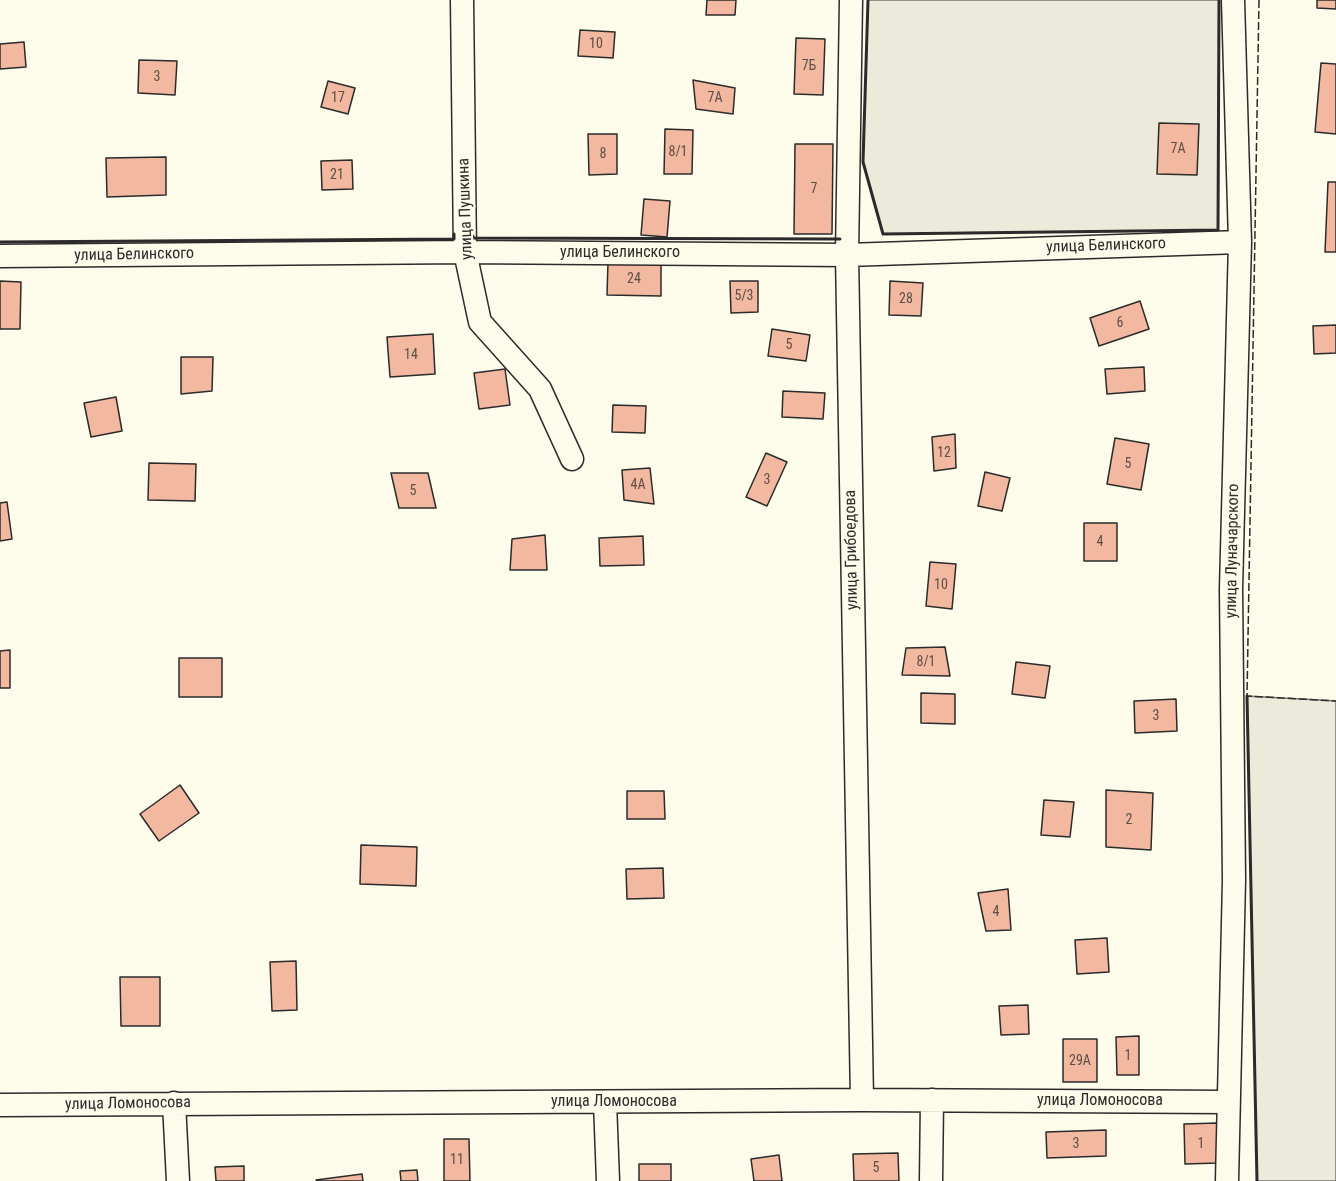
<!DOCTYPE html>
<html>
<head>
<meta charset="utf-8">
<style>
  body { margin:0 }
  canvas { display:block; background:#fdfbea }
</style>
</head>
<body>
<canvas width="1336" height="1181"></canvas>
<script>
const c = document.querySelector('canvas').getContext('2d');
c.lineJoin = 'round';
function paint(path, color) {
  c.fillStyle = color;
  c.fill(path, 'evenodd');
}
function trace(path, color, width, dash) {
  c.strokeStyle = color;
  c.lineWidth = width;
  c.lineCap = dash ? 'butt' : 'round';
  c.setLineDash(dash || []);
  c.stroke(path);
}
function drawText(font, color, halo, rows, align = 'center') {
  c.font = font + ' "Roboto Condensed",sans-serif';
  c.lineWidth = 4.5;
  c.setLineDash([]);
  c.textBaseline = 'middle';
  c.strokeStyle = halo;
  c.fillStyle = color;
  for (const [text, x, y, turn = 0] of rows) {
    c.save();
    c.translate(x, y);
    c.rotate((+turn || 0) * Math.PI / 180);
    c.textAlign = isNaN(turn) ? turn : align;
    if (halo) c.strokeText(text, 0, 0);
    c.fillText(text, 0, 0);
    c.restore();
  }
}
const green = new Path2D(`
  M 868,0 L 1219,0 L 1218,230 L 883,234 L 863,162 Z
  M 1247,696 L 1336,701 L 1336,1181 L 1257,1181 Z`);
paint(green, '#ecebdb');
trace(green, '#74746e', 1.5);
const building = new Path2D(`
  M 707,0 L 736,0 L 735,15 L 706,15 Z
  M 1317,0 L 1336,0 L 1336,9 L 1317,8 Z
  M 580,30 L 615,32 L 613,58 L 578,56 Z
  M 796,38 L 825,39 L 823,95 L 794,94 Z
  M 24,42 L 26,67 L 0,69 L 0,44 Z
  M 139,60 L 177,61 L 175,95 L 138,93 Z
  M 1321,63 L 1336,64 L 1336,134 L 1315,132 Z
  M 693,80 L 735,88 L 733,114 L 696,109 Z
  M 328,81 L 355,88 L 348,114 L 321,107 Z
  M 1159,123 L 1199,124 L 1197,175 L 1157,174 Z
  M 665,129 L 693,130 L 692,174 L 664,174 Z
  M 588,134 L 617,134 L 617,174 L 589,175 Z
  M 795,144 L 833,144 L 832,234 L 794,234 Z
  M 166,157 L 166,195 L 107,197 L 106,158 Z
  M 352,160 L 353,189 L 322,190 L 321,161 Z
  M 1328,182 L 1336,182 L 1336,252 L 1325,252 Z
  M 644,199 L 670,201 L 667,237 L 641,235 Z
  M 608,262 L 661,263 L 661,296 L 607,295 Z
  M 0,281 L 21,282 L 20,329 L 0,329 Z
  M 730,281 L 758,281 L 758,312 L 731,313 Z
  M 890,281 L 923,283 L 921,316 L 889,315 Z
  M 1140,301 L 1149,329 L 1099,346 L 1090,318 Z
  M 1336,325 L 1336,353 L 1314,354 L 1313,326 Z
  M 772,329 L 810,335 L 806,361 L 768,356 Z
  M 433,334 L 435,374 L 390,377 L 387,337 Z
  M 181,357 L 213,357 L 212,391 L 181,394 Z
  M 1144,367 L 1145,391 L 1107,394 L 1105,369 Z
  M 505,369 L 510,405 L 479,409 L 474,373 Z
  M 783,391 L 825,393 L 823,419 L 782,417 Z
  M 116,397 L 122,431 L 91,437 L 84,403 Z
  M 613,405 L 646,406 L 645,433 L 612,432 Z
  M 955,434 L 956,468 L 934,471 L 932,437 Z
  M 1115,438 L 1149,444 L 1141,490 L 1107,484 Z
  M 766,453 L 787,462 L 767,506 L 746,497 Z
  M 149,463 L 196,464 L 195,501 L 148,500 Z
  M 650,468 L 654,504 L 624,500 L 622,470 Z
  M 985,472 L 1010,478 L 1002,511 L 978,506 Z
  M 391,473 L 428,473 L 436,508 L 399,508 Z
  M 7,502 L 12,539 L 0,541 L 0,503 Z
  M 1084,523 L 1117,523 L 1117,561 L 1084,561 Z
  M 545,535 L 547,570 L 510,570 L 512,539 Z
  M 643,536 L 644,565 L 600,566 L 599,538 Z
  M 930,562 L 956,564 L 952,609 L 926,606 Z
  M 945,647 L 950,676 L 902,675 L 906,648 Z
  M 10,650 L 10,688 L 0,688 L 0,651 Z
  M 179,658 L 222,658 L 222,697 L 179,697 Z
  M 1016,662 L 1050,666 L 1045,698 L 1012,694 Z
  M 921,693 L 955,694 L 955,724 L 921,723 Z
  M 1176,699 L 1177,731 L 1135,733 L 1134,701 Z
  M 180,785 L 199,813 L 159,841 L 140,814 Z
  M 1106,790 L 1153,793 L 1151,850 L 1106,847 Z
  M 627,791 L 664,791 L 665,819 L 627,819 Z
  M 1044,800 L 1074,802 L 1070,837 L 1041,835 Z
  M 361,845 L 417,847 L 416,886 L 360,884 Z
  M 663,868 L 664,898 L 627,899 L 626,869 Z
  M 1008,889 L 1011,930 L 986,931 L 978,893 Z
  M 1107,938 L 1109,972 L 1077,974 L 1075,940 Z
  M 296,961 L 297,1010 L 272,1011 L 270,962 Z
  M 120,977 L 160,977 L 160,1026 L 121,1026 Z
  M 1028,1005 L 1029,1034 L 1001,1035 L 999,1006 Z
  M 1139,1036 L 1139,1075 L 1117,1075 L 1116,1037 Z
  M 1063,1039 L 1097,1039 L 1097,1082 L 1063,1082 Z
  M 1217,1123 L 1218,1163 L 1185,1164 L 1184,1124 Z
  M 1106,1130 L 1106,1156 L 1047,1158 L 1046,1132 Z
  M 444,1139 L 469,1139 L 470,1181 L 444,1181 Z
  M 898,1153 L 899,1181 L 854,1181 L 853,1154 Z
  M 779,1155 L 782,1181 L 754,1181 L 751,1159 Z
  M 639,1164 L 671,1164 L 671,1181 L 639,1181 Z
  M 244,1166 L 244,1181 L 216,1181 L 215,1167 Z
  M 417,1170 L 418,1181 L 401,1181 L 400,1171 Z
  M 362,1174 L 363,1181 L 317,1181 L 316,1180 Z`);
paint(building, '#f2b8a0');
trace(building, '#2b2b2b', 1.5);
const minor = new Path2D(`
  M 462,0 L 465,252 L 480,322 L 540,389 L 572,459
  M 851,0 L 847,255 L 862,1100
  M 0,256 L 465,252 L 847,255 L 1240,242
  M 605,1102 L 608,1181
  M 174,1103 L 178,1181
  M 0,1105 L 862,1100 L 1228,1102
  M 931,1181 L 932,1100
  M 1227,1181 L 1234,880 L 1231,589 L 1240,242 L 1233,0`);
trace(minor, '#2b2b2b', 25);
trace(minor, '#fdfbea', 22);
trace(new Path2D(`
  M 1259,0 L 1247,696 L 1336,701`), '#2b2b2b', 1.5, [8, 3]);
trace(new Path2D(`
  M 868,0 L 863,162 L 883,234 L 1218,230 L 1219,0
  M 473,236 L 473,238 L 840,239
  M 0,242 L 454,239 L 454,234
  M 1247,696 L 1257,1181`), '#2b2b2b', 3);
drawText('14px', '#5d4e48', null, [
  ["10",596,44],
  ["7Б",809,66],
  ["3",157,77],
  ["17",338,98],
  ["7А",715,98],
  ["7А",1178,149],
  ["8/1",678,152],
  ["8",603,154],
  ["21",337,175],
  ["7",814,189],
  ["24",634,279],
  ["5/3",744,296],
  ["28",906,299],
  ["6",1120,323],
  ["5",789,345],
  ["14",411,355],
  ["12",944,453],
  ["5",1128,464],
  ["3",767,480],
  ["4А",638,485],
  ["5",413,491],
  ["4",1100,542],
  ["10",941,585],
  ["8/1",926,662],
  ["3",1156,716],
  ["2",1129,820],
  ["4",996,912],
  ["1",1128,1056],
  ["29А",1080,1061],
  ["3",1076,1144],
  ["1",1201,1144],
  ["11",457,1160],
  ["5",876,1168]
]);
drawText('16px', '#2b2b2b', '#fdfbea', [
  ["улица Пушкина",466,209,-92],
  ["улица Белинского",1106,246,-2],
  ["улица Белинского",620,253],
  ["улица Белинского",134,255,-1],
  ["улица Грибоедова",852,550,-91],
  ["улица Луначарского",1233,551,-89],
  ["улица Ломоносова",1100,1101],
  ["улица Ломоносова",614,1102],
  ["улица Ломоносова",128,1104,-1]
]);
</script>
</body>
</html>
